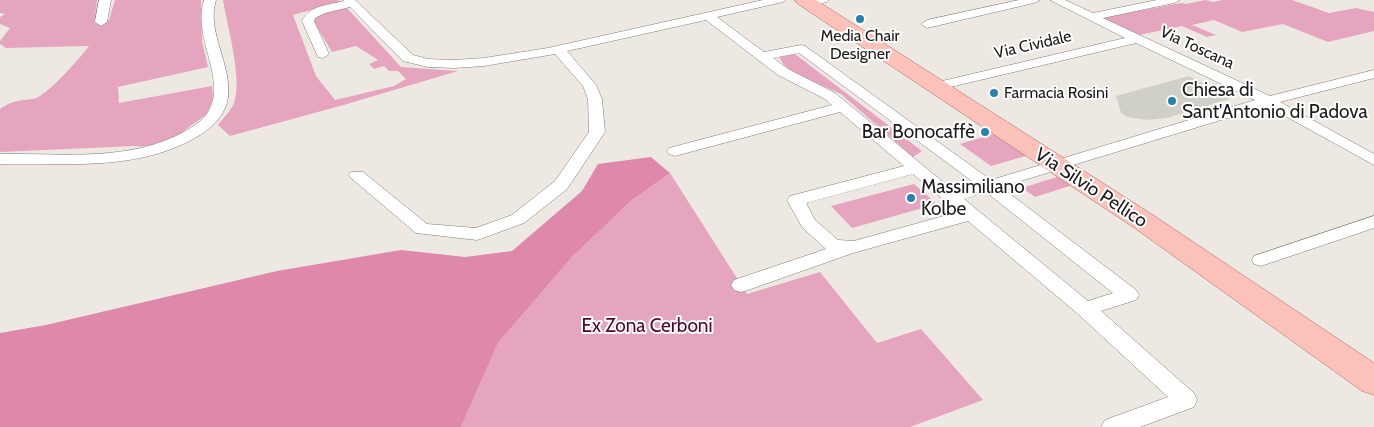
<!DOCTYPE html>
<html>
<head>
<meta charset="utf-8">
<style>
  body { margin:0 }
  canvas { display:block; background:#eee8e2 }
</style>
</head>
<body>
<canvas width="1374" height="427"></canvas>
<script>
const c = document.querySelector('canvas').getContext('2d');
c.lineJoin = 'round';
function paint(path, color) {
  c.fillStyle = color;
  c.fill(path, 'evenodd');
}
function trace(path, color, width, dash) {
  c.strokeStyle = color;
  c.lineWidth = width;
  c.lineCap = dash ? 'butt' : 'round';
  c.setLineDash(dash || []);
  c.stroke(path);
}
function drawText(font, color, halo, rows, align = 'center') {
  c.font = font + ' Cabin,sans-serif';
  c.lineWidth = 4;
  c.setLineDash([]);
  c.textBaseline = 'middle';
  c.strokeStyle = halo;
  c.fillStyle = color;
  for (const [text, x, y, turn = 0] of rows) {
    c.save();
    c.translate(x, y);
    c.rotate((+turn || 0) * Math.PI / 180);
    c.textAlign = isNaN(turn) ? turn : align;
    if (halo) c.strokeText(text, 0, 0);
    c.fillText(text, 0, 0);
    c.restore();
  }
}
paint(new Path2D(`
  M 0,0 L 97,0 L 94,23 L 109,20 L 115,0 L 201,0 L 202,41 L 208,67 L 118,87 L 119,103 L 212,86 L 213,98 L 207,114 L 178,135 L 151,147 L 135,146 L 0,152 L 0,109 C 16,98 21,102 36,98 C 48,94 81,57 89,46 L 6,48 L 0,44 L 0,41 L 10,28 L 0,24 L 0,17 L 5,14 L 0,13 Z
  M 223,0 L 338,0 L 340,2 L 293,15 L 316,76 L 335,100 L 394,86 L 406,79 L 398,71 L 389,71 L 384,66 L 374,69 L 369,64 L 378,60 L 356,46 L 332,52 L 314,22 L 318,15 L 347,8 L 401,67 L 458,71 L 340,106 L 230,136 L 218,125 C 223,118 231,111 234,103 C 243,80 227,25 223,0 Z
  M 1206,0 L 1213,2 L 1223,0 L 1292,0 L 1329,13 L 1356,8 L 1374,12 L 1374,31 L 1328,42 L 1283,24 L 1242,32 L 1214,20 L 1192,25 L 1216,35 L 1207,37 L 1182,26 L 1139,35 L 1102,18 L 1181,3 L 1186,4 Z
  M 795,54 L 922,151 L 913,157 L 841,94 L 796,74 L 784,65 L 779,57 L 782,55 Z
  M 997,133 L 1029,155 L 991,166 L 960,144 Z
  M 670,173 L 747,294 L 820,272 L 877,343 L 921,329 L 983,400 L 910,427 L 461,427 L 498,343 L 572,257 L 632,200 Z
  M 1060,176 L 1073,185 L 1035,197 L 1022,188 Z
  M 914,184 L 937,204 L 852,228 L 831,206 Z`), '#e6a5be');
paint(new Path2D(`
  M 651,157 L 670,173 L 632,200 L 572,257 L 498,343 L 461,427 L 0,427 L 0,333 L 46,325 L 277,271 L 401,250 L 465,257 L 512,251 L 582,191 L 598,164 Z`), '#de88ab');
paint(new Path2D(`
  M 1189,76 L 1232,98 L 1167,118 L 1147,120 L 1127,117 L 1121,113 L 1116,96 Z`), '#d1d0c8');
const minor = new Path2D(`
  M 99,0 L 111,0 L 107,22 L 101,26 L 95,22 Z
  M 204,0 L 216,0 C 206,32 232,64 228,97 C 226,114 214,126 200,135 C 140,172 67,163 0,164 L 0,154 C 64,153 132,163 189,129 C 203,121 213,110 214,93 C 216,62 194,31 204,0 Z
  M 343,0 L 355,0 L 413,55 L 428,59 L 454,60 L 484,58 L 548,48 L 763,0 L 785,0 L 783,2 L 717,17 L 764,52 L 801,45 L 805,46 L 991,180 L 1255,100 L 1136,43 L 938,90 L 931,86 L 938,82 L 1125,38 L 1050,0 L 1065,0 L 1093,13 L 1157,0 L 1180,0 L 1174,3 L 1103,18 L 1270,96 L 1374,70 L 1374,78 L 1280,102 L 1374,154 L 1374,165 L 1267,106 L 1001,187 L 1136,290 L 1139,295 L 1136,300 L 1101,311 L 1194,393 L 1197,400 L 1194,407 L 1140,427 L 1101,427 L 1105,420 L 1168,397 L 1078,314 L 968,221 L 853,253 L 748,290 L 741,292 L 734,290 L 731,285 L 734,280 L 826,249 L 802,227 L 787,200 L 790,196 L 904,166 L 840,112 L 675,156 L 669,154 L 667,151 L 669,148 L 832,105 L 825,99 L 778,75 L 706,20 L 567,51 L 596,85 L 602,99 L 605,132 L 567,189 L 524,223 L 483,238 L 477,240 L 416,233 L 351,178 L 349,175 L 351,172 L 363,172 L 427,224 L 476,228 L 512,215 L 555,181 L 589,132 L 588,99 L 583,86 L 555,54 L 484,66 L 454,68 L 428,67 L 403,61 L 350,7 L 325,13 L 315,18 L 314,21 L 329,54 L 323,58 L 318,57 L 302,21 C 309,5 330,5 344,1 ZM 799,53 L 976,184 L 954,191 L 835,93 L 788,69 L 773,58 ZM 913,174 L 958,212 L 854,241 L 838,240 L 815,220 L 806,203 ZM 986,192 L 1113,293 L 1088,301 L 964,199 Z
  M 829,0 L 827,2 L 809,6 L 803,3 L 807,0 Z
  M 1019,0 L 1040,0 L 1034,3 L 927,28 L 921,24 L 927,20 Z
  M 1374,216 L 1374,228 L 1261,266 L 1254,264 L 1252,260 L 1254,256 Z`);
const primary = new Path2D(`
  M 795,0 L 816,0 L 1156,217 L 1374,363 L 1374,395 L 1362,391 L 1136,229 L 798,4 Z`);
trace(minor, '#817c77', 1);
trace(primary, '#ad6c63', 1);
paint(minor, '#fff');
paint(primary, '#fcc1b9');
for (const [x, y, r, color] of [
  [860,19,5,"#2682af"],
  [994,93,5,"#2682af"],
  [1172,101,5,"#2682af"],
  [985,132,5,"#2682af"],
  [911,198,5,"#2682af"]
]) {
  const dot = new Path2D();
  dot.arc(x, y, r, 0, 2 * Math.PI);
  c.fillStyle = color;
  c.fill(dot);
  trace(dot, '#fff', 2);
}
drawText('16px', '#1d1a18', '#fff', [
  ["Media Chair",860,36],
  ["Designer",860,54],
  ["Farmacia Rosini",1004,93,"left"]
]);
drawText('16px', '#1d1a18', '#fff', [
  ["Via Cividale",1033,45,-13],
  ["Via Toscana",1197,48,25]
]);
drawText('19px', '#1d1a18', '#fff', [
  ["Chiesa di",1182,90],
  ["Sant'Antonio di Padova",1182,112],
  ["Bar Bonocaffè",975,132,"right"],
  ["Massimiliano",921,187],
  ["Kolbe",921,209]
], 'left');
drawText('19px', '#1d1a18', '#fff', [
  ["Via Silvio Pellico",1091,188,33]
]);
drawText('19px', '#51032f', '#fff', [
  ["Ex Zona Cerboni",647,326]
]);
</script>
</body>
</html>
